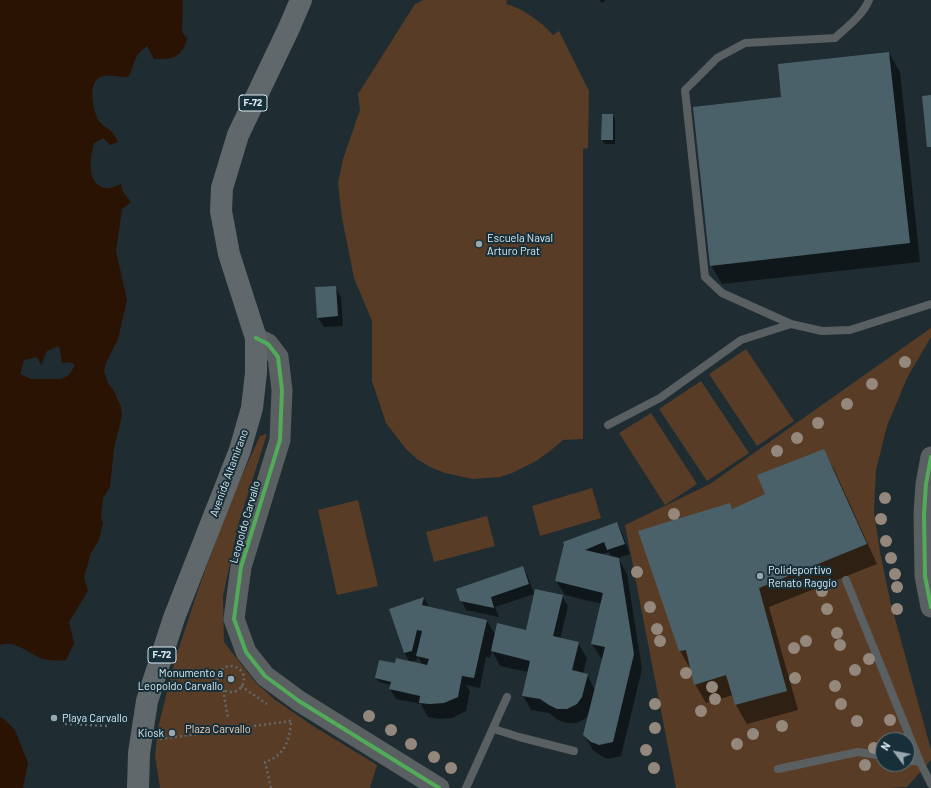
<!DOCTYPE html>
<html>
<head>
<meta charset="utf-8">
<style>
  body { margin:0 }
  #map { position:relative; width:931px; height:788px; overflow:hidden; background:#1f2c31; font-family:Barlow,sans-serif }
  canvas { display:block }
  .north { position:absolute; left:875px; top:732px; width:40px; height:40px; box-sizing:border-box; background:#172f39; border:1px solid #667a83; border-radius:50%; rotate:302deg; font-size:11px; font-weight:700; line-height:16px; text-align:center; color:#dceaf1 }
  .north::after { content:''; display:block; margin:auto; width:14px; height:18px; background:#9aa8ae; clip-path:polygon(50% 0,100% 100%,50% 72%,0 100%) }
</style>
</head>
<body>
<div id="map">
<canvas width="931" height="788"></canvas>
<div class="north">N</div>
</div>
<script>
const c = document.querySelector('canvas').getContext('2d');
c.lineJoin = 'round';
function paint(path, color) {
  c.fillStyle = color;
  c.fill(path, 'evenodd');
}
function trace(path, color, width, dash) {
  c.strokeStyle = color;
  c.lineWidth = width;
  c.lineCap = dash ? 'butt' : 'round';
  c.setLineDash(dash || []);
  c.stroke(path);
}
function drawText(font, color, halo, rows, align = 'center') {
  c.font = font + ' Barlow,sans-serif';
  c.lineWidth = 4;
  c.setLineDash([]);
  c.textBaseline = 'middle';
  c.strokeStyle = halo;
  c.fillStyle = color;
  for (const [text, x, y, turn = 0] of rows) {
    c.save();
    c.translate(x, y);
    c.rotate((+turn || 0) * Math.PI / 180);
    c.textAlign = isNaN(turn) ? turn : align;
    if (halo) c.strokeText(text, 0, 0);
    c.fillText(text, 0, 0);
    c.restore();
  }
}
paint(new Path2D(`
  M 423,0 L 507,0 L 506,4 C 521,7 543,23 553,35 L 559,31 L 589,91 L 588,148 L 583,149 L 583,439 L 563,440 L 550,451 L 536,461 L 512,473 L 500,477 L 472,479 L 445,473 L 430,467 L 417,459 L 406,449 L 386,423 L 372,381 L 372,321 L 354,278 L 342,218 L 338,183 L 343,159 L 360,110 L 358,94 L 415,4 Z
  M 931,328 L 931,337 L 907,378 L 887,426 L 876,470 L 874,512 L 880,552 L 890,600 L 931,750 L 931,760 L 907,787 L 889,788 L 676,788 L 625,525 L 710,484 ZM 883,740 L 907,740 L 907,764 L 883,764 Z
  M 746,349 L 794,421 L 757,446 L 709,374 Z
  M 701,381 L 749,453 L 707,481 L 659,409 Z
  M 651,413 L 697,484 L 665,505 L 619,433 Z
  M 267,434 L 239,522 L 223,596 L 224,642 L 255,682 L 274,699 L 313,726 L 377,765 L 370,788 L 160,788 L 155,756 L 158,728 L 175,660 L 199,587 L 232,497 L 260,436 Z
  M 592,488 L 601,518 L 540,536 L 532,506 Z
  M 358,500 L 378,586 L 337,595 L 318,510 Z
  M 487,516 L 495,546 L 434,562 L 426,532 Z`), '#583c26');
paint(new Path2D(`
  M 0,0 L 183,0 L 182,32 L 187,39 C 181,59 173,59 154,59 L 147,46 C 142,50 138,53 136,58 C 132,65 133,71 128,77 C 121,77 107,74 100,77 C 87,84 93,111 99,121 C 102,125 107,128 111,131 C 114,134 116,138 118,142 L 110,145 L 103,138 L 94,143 C 90,157 86,186 106,188 C 110,189 117,185 121,184 L 123,192 L 131,202 L 122,209 L 116,251 L 127,300 L 118,339 L 106,363 L 104,371 L 108,383 L 114,391 L 121,407 L 122,416 L 114,448 L 110,487 L 103,498 L 101,516 L 103,523 L 99,540 L 91,553 L 84,577 L 88,591 L 69,622 L 74,643 L 66,660 C 57,661 46,661 38,657 C 26,651 14,640 0,645 ZM 59,346 L 62,363 L 70,362 L 75,365 L 69,375 L 61,379 L 31,379 L 20,374 L 24,360 L 37,357 L 41,365 L 47,351 Z
  M 0,717 L 4,719 L 15,730 L 28,763 L 23,788 L 0,788 Z`), '#2b1304');
paint(new Path2D(`
  M 599,0 L 606,0 L 602,3 Z
  M 889,53 L 900,72 L 920,262 L 722,284 L 711,265 L 782,98 Z
  M 613,115 L 615,120 L 615,144 L 605,144 L 602,140 Z
  M 335,287 L 341,297 L 343,326 L 324,327 L 318,318 Z
  M 823,450 L 834,469 L 877,564 L 769,607 L 798,710 L 747,724 L 736,705 L 733,695 L 706,703 L 695,684 L 691,670 L 680,651 L 730,504 L 732,509 L 767,494 Z
  M 617,523 L 622,533 L 630,554 L 618,558 L 627,574 L 642,669 L 621,756 L 608,759 L 601,756 L 593,750 L 584,735 L 590,712 L 585,719 L 576,723 L 566,723 L 558,720 L 549,713 L 531,710 L 523,696 L 528,672 L 500,666 L 492,651 L 490,658 L 486,657 L 480,688 L 466,685 L 470,691 L 466,711 L 452,718 L 439,719 L 428,717 L 421,704 L 396,699 L 390,689 L 391,685 L 379,682 L 376,678 L 396,664 L 423,665 L 418,657 L 417,660 L 410,662 L 404,653 L 390,610 L 424,598 L 429,607 L 487,621 L 496,636 L 527,631 L 562,596 L 568,606 L 560,639 L 578,643 L 587,658 L 583,674 L 587,675 L 595,690 L 603,659 L 601,658 L 592,644 L 602,604 L 565,595 L 556,581 L 566,544 ZM 609,552 L 612,558 L 601,555 Z
  M 523,568 L 528,577 L 534,594 L 495,607 L 499,617 L 466,610 L 461,600 Z`), '#0007');
paint(new Path2D(`
  M 889,52 L 910,243 L 710,266 L 693,107 L 781,97 L 778,64 Z
  M 931,95 L 931,147 L 927,147 L 922,96 Z
  M 602,114 L 613,114 L 613,140 L 601,140 Z
  M 336,286 L 338,316 L 317,318 L 315,287 Z
  M 824,449 L 867,544 L 759,588 L 787,691 L 735,705 L 726,675 L 694,685 L 686,650 L 679,651 L 638,531 L 730,503 L 732,509 L 765,494 L 757,475 Z
  M 617,522 L 625,544 L 607,550 L 604,542 L 585,550 L 619,558 L 634,654 L 613,742 L 599,745 L 591,742 L 583,735 L 605,647 L 591,644 L 603,593 L 555,581 L 564,544 L 563,542 Z
  M 523,566 L 529,584 L 491,597 L 494,608 L 460,601 L 456,589 Z
  M 535,589 L 563,595 L 553,636 L 579,642 L 572,670 L 588,674 L 582,697 L 577,704 L 567,709 L 557,709 L 549,705 L 540,699 L 522,696 L 530,661 L 491,651 L 497,623 L 526,630 Z
  M 424,597 L 422,605 L 487,620 L 474,678 L 462,676 L 458,697 L 444,703 L 430,704 L 419,703 L 420,696 L 389,689 L 391,682 L 375,678 L 379,660 L 395,663 L 396,658 L 427,665 L 429,659 L 416,656 L 422,631 L 417,630 L 412,651 L 404,653 L 389,609 Z`), '#4b616a');
trace(new Path2D(`
  M218 679a13 13 0 1 1 26 0a13 13 0 1 1-26 0Z
  M 241,686 L 267,704
  M 223,690 L 228,718
  M 65,724 L 108,726
  M 160,739 L 291,721 L 292,718
  M 271,788 L 265,762 C 285,756 290,739 291,721`), '#63696c', 2.5, [2, 3]);
trace(new Path2D(`
  M 869,0 C 863,15 847,27 835,38 L 745,43 L 717,58 L 685,90 L 705,277 L 722,293 L 791,324 L 822,331 L 850,330 L 931,304
  M 608,425 L 660,398 L 741,340 L 791,324
  M 846,580 L 920,762 L 931,784
  M 494,729 L 519,737 L 574,751
  M 907,760 L 920,762
  M 778,769 L 858,752 L 883,756
  M 466,788 L 507,697`), '#5a5f61', 8);
trace(new Path2D(`
  M 256,338 L 268,344 L 278,357 L 282,390 L 280,440 L 241,567 L 234,619 L 246,652 L 265,676 L 299,701 L 439,788
  M 931,457 L 926,484 L 924,514 L 925,576 L 931,607`), '#5a5f61', 21);
trace(new Path2D(`
  M 138,788 L 139,753 L 147,701 L 174,618 L 240,450 L 252,408 L 256,373 L 256,338 L 229,254 L 221,211 L 222,188 L 238,135 L 289,28 L 301,0`), '#60686c', 22);
trace(new Path2D(`
  M 256,338 L 268,344 L 278,357 L 282,390 L 280,440 L 241,567 L 234,619 L 246,652 L 265,676 L 299,701 L 439,788
  M 931,457 L 926,484 L 924,514 L 925,576 L 931,607`), '#51ab58', 4);
c.fillStyle = '#94877c';
for (const [x, y] of [
  [905,362],
  [872,384],
  [847,404],
  [818,423],
  [797,438],
  [777,451],
  [885,498],
  [674,514],
  [881,519],
  [886,541],
  [891,558],
  [637,572],
  [895,574],
  [897,587],
  [822,591],
  [650,607],
  [827,609],
  [897,609],
  [657,629],
  [837,633],
  [660,641],
  [806,641],
  [840,645],
  [794,648],
  [869,659],
  [855,670],
  [686,673],
  [795,678],
  [835,686],
  [712,687],
  [715,699],
  [655,704],
  [841,704],
  [701,711],
  [369,716],
  [890,720],
  [857,721],
  [782,726],
  [655,728],
  [391,730],
  [753,734],
  [411,744],
  [737,744],
  [874,748],
  [646,750],
  [434,757],
  [865,765],
  [451,768],
  [654,768]
]) {
  c.beginPath();
  c.arc(x, y, 6, 0, 2 * Math.PI);
  c.fill();
}
for (const [x, y, r, color] of [
  [479,244,4,"#9aa8ae"],
  [760,576,4,"#9aa8ae"],
  [231,679,4,"#9aa8ae"],
  [54,718,4,"#9aa8ae"],
  [172,733,4,"#9aa8ae"]
]) {
  const dot = new Path2D();
  dot.arc(x, y, r, 0, 2 * Math.PI);
  c.fillStyle = color;
  c.fill(dot);
  trace(dot, '#172f39', 1.5);
}
for (const [x, y, w] of [
  [253,103,28],
  [162,655,28]
]) {
  const box = new Path2D();
  box.roundRect(x - w / 2, y - 8, w, 16, 3);
  c.fillStyle = '#172f39';
  c.fill(box);
  trace(box, '#dceaf1', 1);
}
drawText('bold 10px', '#dceaf1', null, [
  ["F-72",253,103],
  ["F-72",162,655]
]);
drawText('11px', '#dceaf1', '#172f39', [
  ["Escuela Naval",487,238],
  ["Arturo Prat",487,251],
  ["Polideportivo",768,570],
  ["Renato Raggio",768,583],
  ["Monumento a",223,673,"right"],
  ["Leopoldo Carvallo",223,686,"right"],
  ["Playa Carvallo",62,718],
  ["Kiosk",164,733,"right"]
], 'left');
drawText('11px', '#dceaf1', '#172f39', [
  ["Avenida Altamirano",229,473,-70],
  ["Leopoldo Carvallo",245,522,-74]
]);
drawText('11px', '#f4d2b9', '#172f39', [
  ["Plaza Carvallo",218,729]
]);
</script>
</body>
</html>
